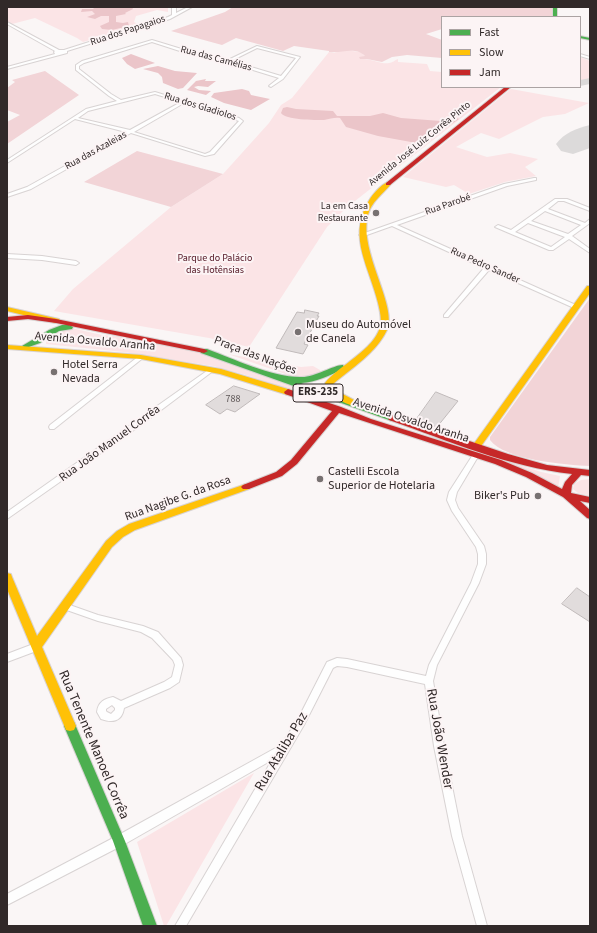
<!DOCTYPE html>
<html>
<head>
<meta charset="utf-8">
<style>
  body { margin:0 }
  #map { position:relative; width:597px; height:933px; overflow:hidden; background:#faf6f6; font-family:"Source Sans 3",sans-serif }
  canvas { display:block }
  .frame { position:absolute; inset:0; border:8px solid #312929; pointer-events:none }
  .legend { position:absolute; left:441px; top:16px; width:140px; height:72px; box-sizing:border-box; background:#fcf4f5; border:1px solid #aba3a3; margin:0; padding:5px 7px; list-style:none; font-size:12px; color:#312929 }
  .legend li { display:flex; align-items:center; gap:8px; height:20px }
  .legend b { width:20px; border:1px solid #aba3a3 }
</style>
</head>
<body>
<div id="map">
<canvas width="597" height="933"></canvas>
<div class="frame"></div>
<ul class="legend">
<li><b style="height:5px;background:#4caf50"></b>Fast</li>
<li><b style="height:5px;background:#ffc107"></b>Slow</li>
<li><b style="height:5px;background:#c62828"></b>Jam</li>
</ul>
</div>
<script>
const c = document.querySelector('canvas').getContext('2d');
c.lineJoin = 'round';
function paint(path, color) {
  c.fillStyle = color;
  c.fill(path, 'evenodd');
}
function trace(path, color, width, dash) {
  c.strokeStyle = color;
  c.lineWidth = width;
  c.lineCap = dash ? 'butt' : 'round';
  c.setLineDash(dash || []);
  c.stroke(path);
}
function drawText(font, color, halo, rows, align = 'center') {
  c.font = font + ' "Source Sans 3",sans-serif';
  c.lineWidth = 4;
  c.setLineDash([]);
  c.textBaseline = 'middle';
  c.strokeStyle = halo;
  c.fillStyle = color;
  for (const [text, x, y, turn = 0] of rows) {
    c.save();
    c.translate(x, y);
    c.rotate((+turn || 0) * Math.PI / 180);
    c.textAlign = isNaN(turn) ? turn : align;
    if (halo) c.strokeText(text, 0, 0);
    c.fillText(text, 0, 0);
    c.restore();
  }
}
paint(new Path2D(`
  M 7,7 L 168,7 L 168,12 L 157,10 L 136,16 L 134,22 L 140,25 L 83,42 L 77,38 L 35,18 L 12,24 L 7,21 Z
  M 343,50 L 361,52 L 365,56 L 362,59 C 371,58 382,65 389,63 C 392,63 395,60 398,59 L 398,62 L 427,64 L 430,71 L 442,72 L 442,87 L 501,87 L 346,208 L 327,227 L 249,347 L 209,338 L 54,311 L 73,289 L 171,207 L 223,174 L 269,123 L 281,105 L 292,98 L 329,52 L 334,53 Z
  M 580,57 L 590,61 L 590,81 L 580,82 Z
  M 511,89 L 589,103 L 565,114 L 543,117 L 499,139 L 481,133 L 456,147 L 487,157 L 510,153 L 538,159 L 525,167 L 536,176 L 505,182 L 469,194 L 454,185 L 446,187 L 403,177 Z
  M 67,327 L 102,335 L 126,337 L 210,354 L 331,401 L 329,403 L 246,375 L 213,366 L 124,352 L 46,344 C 46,334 58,329 67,327 Z
  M 228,354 L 301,367 L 313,366 L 320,370 L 321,374 L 310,379 L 297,378 Z
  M 449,442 L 541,472 L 560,476 L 558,488 L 448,443 Z
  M 590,479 L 590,496 L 578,493 L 573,489 L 574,484 L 581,480 Z
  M 254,773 L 166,926 L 164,926 L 137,842 Z`), '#fbe4e6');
paint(new Path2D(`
  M 233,7 L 552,7 L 552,17 L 442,17 L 442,29 L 426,34 L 442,40 L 442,58 L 407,55 L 392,57 L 382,62 L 367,59 L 360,59 L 359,57 L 365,56 C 355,46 341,54 329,52 L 329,51 L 294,46 L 283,51 L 236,38 L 222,45 L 171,31 L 225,12 Z
  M 45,71 L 79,95 L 7,144 L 7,122 L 20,115 L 7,110 L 7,88 L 15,82 L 12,80 Z
  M 137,151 L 223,174 L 171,207 L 84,182 Z
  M 590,298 L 590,466 C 567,465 504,460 490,440 L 490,437 Z`), '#f2d4d7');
paint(new Path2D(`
  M 95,7 L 132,7 L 133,9 L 125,13 L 126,14 L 116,16 L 116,22 L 123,23 L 128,22 L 129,26 L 112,30 L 102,29 L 100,26 L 109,22 L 109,16 L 101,16 L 95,19 L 87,17 L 95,14 L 92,11 L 81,12 L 82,9 L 93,9 Z
  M 131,54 L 155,63 L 135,69 L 127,64 L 122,58 Z
  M 158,66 L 175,71 L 197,73 L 183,88 L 178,89 L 163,83 L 162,77 L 158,73 L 143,69 Z
  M 206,79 L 205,81 L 216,81 L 208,87 L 198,86 L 194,87 L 199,90 L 211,91 L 206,95 L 187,90 L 196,81 Z
  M 242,89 L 249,91 L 251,95 L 270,99 L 251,110 L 224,103 L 211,97 L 214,93 Z
  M 287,107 L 296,109 L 333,111 L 337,116 L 370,116 L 383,113 L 401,118 L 441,121 L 454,117 L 459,119 L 422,144 L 378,136 L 346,127 L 340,118 C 335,117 330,119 324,120 C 315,120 285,120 281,113 L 283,108 Z`), '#ebc5c9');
paint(new Path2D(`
  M 590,78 L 590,84 L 580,86 L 580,80 Z`), '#dcdada');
paint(new Path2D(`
  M 590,125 L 590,148 L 573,154 L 561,151 L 556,144 C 564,133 577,128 590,125 Z`), '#dcdada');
const building = new Path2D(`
  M 305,310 L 319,313 L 317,316 L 319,316 L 304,344 L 308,345 L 303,354 L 276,348 L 297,312 L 304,313 Z
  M 234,386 L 260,394 L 235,412 L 227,409 L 220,414 L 206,405 Z
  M 436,392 L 458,401 L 437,427 L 416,420 Z
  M 577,588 L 590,597 L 590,622 L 562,604 Z`);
paint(building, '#e1dcdc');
trace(building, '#c0baba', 1);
const street = new Path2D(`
  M 172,7 L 176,7 L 176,13 L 188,7 L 192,7 L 170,19 L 67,51 L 67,53 L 7,69 L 7,67 L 55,54 L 54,52 L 55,51 L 7,24 L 7,22 L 59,50 L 64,50 L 168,17 L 172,15 Z
  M 152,40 L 188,51 L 228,60 L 257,46 L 300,57 L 283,79 L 271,87 L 269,86 L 270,85 L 279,78 L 227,62 L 186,53 L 152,42 L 84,63 L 79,66 L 79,69 L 111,94 L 121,100 L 155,92 L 239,118 L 243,121 L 214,154 L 205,156 L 131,133 L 31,189 L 7,197 L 7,194 L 27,187 L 126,132 L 75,119 L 7,163 L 7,160 L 86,109 L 117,101 L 109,96 L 76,70 L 76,65 L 82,61 ZM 257,48 L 296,58 L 281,76 L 231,61 ZM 155,94 L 181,102 L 130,130 L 78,118 L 88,111 ZM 184,103 L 239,121 L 210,152 L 205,154 L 134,132 Z
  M 580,54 L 590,57 L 590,59 L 580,56 Z
  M 534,178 L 536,178 L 536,180 L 507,186 L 397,225 L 578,306 L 578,308 L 574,308 L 489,270 L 448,317 L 444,317 L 444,315 L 484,268 L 392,226 L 364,236 L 359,235 L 504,184 Z
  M 555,199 L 567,199 L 590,208 L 590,211 L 564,201 L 558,201 L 548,209 L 585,223 L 590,219 L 590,223 L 572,236 L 590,249 L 590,253 L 569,239 L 553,250 L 549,250 L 495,227 L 498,225 L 511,230 ZM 545,211 L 581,225 L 568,234 L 531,221 ZM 528,223 L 565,237 L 551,247 L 515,232 Z
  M 7,254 L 42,256 L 76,261 L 79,263 L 76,265 L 42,260 L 7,258 Z
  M 141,355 L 143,356 L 144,357 L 143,358 L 54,429 L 50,429 L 49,427 L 50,425 L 139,356 Z
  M 211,368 L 214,370 L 213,371 L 144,423 L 7,519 L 7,512 Z
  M 474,453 L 478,453 L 479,455 L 457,492 L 455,500 L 458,508 L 484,546 L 486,554 L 486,564 L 479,583 L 437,665 L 433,681 L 444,746 L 462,836 L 487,926 L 477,926 L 452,836 L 434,746 L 425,684 L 347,667 L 337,666 L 333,668 L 304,725 L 186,926 L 175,926 L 272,760 L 123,845 L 7,905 L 7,894 L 115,837 L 281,745 L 298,719 L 327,662 L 337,658 L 347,659 L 426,676 L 429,665 L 471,583 L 478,564 L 478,554 L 476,547 L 452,511 L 447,500 L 449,492 Z
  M 64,603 L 98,615 L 143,626 L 158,632 L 181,658 L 183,665 L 179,682 L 170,688 L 124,708 C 122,722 112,723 101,719 L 97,712 C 98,702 104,699 113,697 L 121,701 L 164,682 L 172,677 L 175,665 L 173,660 L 152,638 L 141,632 L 98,621 L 61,608 L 60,606 L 61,604 ZM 112,705 L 115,708 L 115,710 L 111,714 L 107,712 L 106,711 L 106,709 Z
  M 36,643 L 39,644 L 40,647 L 39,650 L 7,662 L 7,654 Z`);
const fast = new Path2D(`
  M 553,7 L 557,7 L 557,17 L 553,17 Z
  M 580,36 L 590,38 L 590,40 L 580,38 Z
  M 62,325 L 69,325 L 73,327 L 72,329 L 59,331 L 40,343 L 26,348 L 22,346 L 49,330 Z
  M 201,349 L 207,349 C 234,359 274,378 302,377 C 315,377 336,364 343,365 L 344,367 L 343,369 C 329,376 316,382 301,383 L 395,416 L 396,418 L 392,421 L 389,420 L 201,353 L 200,351 Z
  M 70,721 L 74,722 L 125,841 L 157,926 L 143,926 L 113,841 L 64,726 L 66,722 Z`);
const slow = new Path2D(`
  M 388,182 L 391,184 C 383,194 371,202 368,215 C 358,251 398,306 387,330 C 376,353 352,368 333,384 L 337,391 L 356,401 L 357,403 L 356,405 L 353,406 C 342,402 327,395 325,383 C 338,366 374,350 380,327 C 382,320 380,311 378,303 C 370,269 348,238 367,204 C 371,196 380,185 388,182 Z
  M 587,286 L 590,286 L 590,293 L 479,449 L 473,449 L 472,447 L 473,445 Z
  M 7,307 L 59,319 L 60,321 L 56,323 L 7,311 Z
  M 7,345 L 141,355 L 221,369 L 291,390 L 292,392 L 288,395 L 220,374 L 141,359 L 7,349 Z
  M 246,484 L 251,487 L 249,489 L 135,530 L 123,537 L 112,547 L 42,647 L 76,726 L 74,730 L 70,731 L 66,730 L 7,589 L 7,573 L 11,574 L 12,577 L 37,636 L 106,541 L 117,531 L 129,524 Z`);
const jam = new Path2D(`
  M 505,87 L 511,87 L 390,185 L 386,185 L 386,183 Z
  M 28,315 L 56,319 L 204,349 L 208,351 L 204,353 L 56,323 L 28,319 L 7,321 L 7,317 Z
  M 288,389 L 341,407 L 371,419 L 501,460 L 532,473 L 562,489 L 565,482 L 572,474 C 509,467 449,441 389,420 L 388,418 L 392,415 L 395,416 L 508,454 L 547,465 L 590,470 L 590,476 L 581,475 L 572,485 L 571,493 L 590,497 L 590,503 L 580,501 L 590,510 L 590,519 L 587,518 L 563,497 L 526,477 L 495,464 L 339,413 L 297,464 L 282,476 L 249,489 L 243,489 L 241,487 L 243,485 L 276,472 L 291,460 L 332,411 L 285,394 L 284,392 Z`);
trace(street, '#d8d3d3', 2);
trace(fast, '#d8d3d3', 2);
trace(slow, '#d8d3d3', 2);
trace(jam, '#d8d3d3', 2);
paint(street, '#fefefe');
paint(fast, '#4caf50');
paint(slow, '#ffc107');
paint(jam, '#c62828');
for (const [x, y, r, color] of [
  [376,213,4,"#777171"],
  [298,332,4,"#777171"],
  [54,372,4,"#777171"],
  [320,479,4,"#777171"],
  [538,496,4,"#777171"]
]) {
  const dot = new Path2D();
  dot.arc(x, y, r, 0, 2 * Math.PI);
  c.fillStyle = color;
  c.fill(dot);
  trace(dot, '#fcf4f5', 1.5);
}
drawText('10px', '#312929', '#fcf4f5', [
  ["Rua dos Papagaios",128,31,-18],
  ["Rua das Camélias",216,59,15],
  ["Rua dos Gladiolos",200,107,17],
  ["Avenida José Luiz Corrêa Pinto",420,144,-39],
  ["Rua das Azaleias",96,151,-29],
  ["Rua Parobé",448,205,-19],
  ["Rua Pedro Sander",485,266,24]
]);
drawText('10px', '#312929', '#fcf4f5', [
  ["La em Casa",368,207],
  ["Restaurante",368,219]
], 'right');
drawText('10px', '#511422', '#fcf4f5', [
  ["Parque do Palácio",215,259],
  ["das Hotênsias",215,271]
]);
drawText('10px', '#5d5656', null, [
  ["788",233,400]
]);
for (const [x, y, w] of [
  [318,393,50]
]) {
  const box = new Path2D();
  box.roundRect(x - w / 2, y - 9, w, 18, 3);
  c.fillStyle = '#fcf4f5';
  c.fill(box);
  trace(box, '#312929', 1);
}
drawText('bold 11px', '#312929', null, [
  ["ERS-235",318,393]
]);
drawText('12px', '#312929', '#fcf4f5', [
  ["Museu do Automóvel",306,325],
  ["de Canela",306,339],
  ["Hotel Serra",62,365],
  ["Nevada",62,379],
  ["Castelli Escola",328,472],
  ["Superior de Hotelaria",328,486],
  ["Biker's Pub",530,496,"right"]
], 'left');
drawText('12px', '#312929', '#fcf4f5', [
  ["Avenida Osvaldo Aranha",95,342,5],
  ["Praça das Nações",255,356,21],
  ["Avenida Osvaldo Aranha",411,421,18],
  ["Rua João Manuel Corrêa",110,444,-36],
  ["Rua Nagibe G. da Rosa",178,499,-20]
]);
drawText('14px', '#312929', '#fcf4f5', [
  ["Rua João Wender",439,739,80],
  ["Rua Tenente Manoel Corrêa",93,745,67],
  ["Rua Ataliba Paz",282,752,-59]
]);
</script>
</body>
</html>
